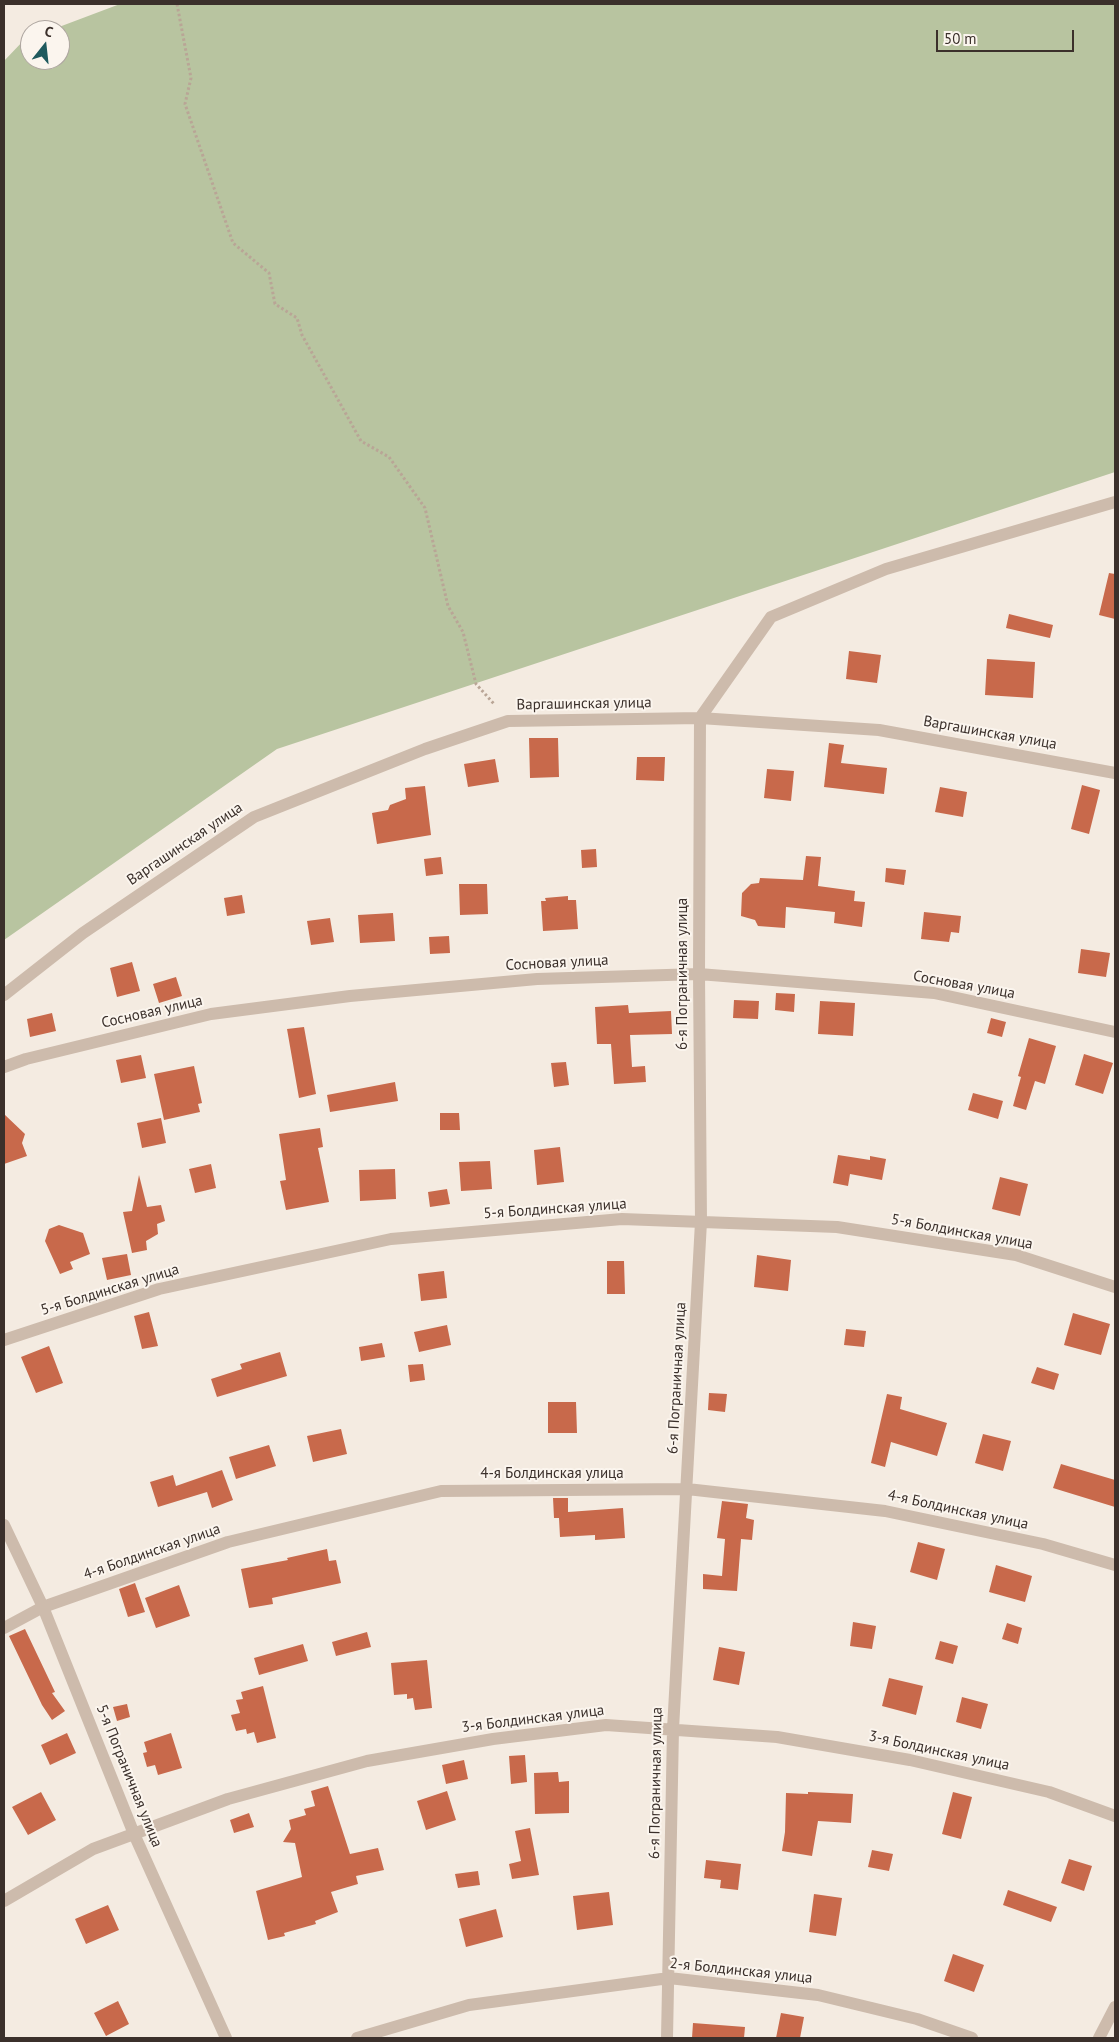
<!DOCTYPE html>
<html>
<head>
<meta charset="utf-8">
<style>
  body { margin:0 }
  #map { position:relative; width:1119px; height:2042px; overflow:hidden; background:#f4ebe1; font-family:"PT Sans",sans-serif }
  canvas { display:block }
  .frame { position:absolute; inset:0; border:5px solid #3b302b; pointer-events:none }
  .north { position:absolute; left:20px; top:20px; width:50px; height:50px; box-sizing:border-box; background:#fbf5ee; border:1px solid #aea6a0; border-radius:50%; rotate:16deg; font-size:14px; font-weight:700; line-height:20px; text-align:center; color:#3b302b }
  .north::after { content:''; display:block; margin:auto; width:18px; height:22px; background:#1f5a5e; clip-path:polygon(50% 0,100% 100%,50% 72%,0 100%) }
  .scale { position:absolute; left:936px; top:30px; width:138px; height:22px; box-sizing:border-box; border:2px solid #3b302b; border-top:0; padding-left:6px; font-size:15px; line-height:18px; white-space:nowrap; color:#3b302b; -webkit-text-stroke:4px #fbf5ee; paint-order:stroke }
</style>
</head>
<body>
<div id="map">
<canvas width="1119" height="2042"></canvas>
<div class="frame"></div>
<div class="north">С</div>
<div class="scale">50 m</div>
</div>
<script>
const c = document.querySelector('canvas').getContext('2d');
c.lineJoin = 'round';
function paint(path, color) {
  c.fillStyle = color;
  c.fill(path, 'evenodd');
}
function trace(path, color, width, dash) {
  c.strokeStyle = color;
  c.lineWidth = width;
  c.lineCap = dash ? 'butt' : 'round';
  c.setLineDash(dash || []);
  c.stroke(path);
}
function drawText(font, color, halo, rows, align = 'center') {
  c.font = font + ' "PT Sans",sans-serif';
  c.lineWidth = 4;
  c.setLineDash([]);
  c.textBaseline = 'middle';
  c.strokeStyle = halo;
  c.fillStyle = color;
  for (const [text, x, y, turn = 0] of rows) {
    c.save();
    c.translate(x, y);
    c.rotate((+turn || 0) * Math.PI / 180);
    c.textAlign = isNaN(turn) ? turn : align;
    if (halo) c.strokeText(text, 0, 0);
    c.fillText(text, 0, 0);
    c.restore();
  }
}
paint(new Path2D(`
  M 120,4 L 1115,4 L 1115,472 L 277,749 L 4,940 L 4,61 L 24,40 L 30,38 L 30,60 L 60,60 L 60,30 L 51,30 Z`), '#b8c4a0');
paint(new Path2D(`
  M 1109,573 L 1115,574 L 1115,619 L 1099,615 Z
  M 1009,614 L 1053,625 L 1050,638 L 1006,628 Z
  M 849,651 L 881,655 L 877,683 L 846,679 Z
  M 987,659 L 1035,662 L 1033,698 L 985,695 Z
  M 529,738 L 558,738 L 559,777 L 530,778 Z
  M 829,743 L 844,745 L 841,763 L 887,768 L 884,794 L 824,787 Z
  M 637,757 L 665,757 L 664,781 L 636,780 Z
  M 495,759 L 499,782 L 468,787 L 464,764 Z
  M 767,769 L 794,771 L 791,801 L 764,798 Z
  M 1082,785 L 1100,790 L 1089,834 L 1071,829 Z
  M 425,786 L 431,835 L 377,844 L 372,813 L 388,810 L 390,805 L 406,799 L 405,788 Z
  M 940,787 L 967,792 L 963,817 L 935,812 Z
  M 596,849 L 597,867 L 582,868 L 581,850 Z
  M 806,856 L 821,857 L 818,886 L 855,891 L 854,901 L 865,902 L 862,927 L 834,923 L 835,912 L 786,907 L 785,928 L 758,926 L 755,920 L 741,916 L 742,893 L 751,884 L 759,883 L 760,878 L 803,880 Z
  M 441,857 L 443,874 L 426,876 L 424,859 Z
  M 886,868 L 906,870 L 904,885 L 885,882 Z
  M 459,884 L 487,884 L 488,914 L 460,915 Z
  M 242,895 L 245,913 L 227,916 L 224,898 Z
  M 568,896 L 568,900 L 576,900 L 578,929 L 543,931 L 541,901 L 546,901 L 545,898 Z
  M 924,912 L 961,916 L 959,933 L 951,932 L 949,942 L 921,939 Z
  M 393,913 L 395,941 L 360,943 L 358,915 Z
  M 330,918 L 334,942 L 311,945 L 307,921 Z
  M 449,936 L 450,953 L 430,954 L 429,937 Z
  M 1081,949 L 1110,953 L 1106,977 L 1078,973 Z
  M 132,962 L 140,991 L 117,997 L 110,968 Z
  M 176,977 L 182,996 L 159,1003 L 153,984 Z
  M 776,993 L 795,994 L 794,1012 L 775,1010 Z
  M 734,1000 L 759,1001 L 758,1019 L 733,1018 Z
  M 820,1001 L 855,1003 L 853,1036 L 818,1034 Z
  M 628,1005 L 629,1013 L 671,1011 L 672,1034 L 630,1035 L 632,1067 L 645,1066 L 646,1082 L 614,1084 L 611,1044 L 597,1044 L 595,1007 Z
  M 52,1013 L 56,1031 L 30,1037 L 27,1019 Z
  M 991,1018 L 1006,1022 L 1002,1037 L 987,1033 Z
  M 304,1027 L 316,1094 L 299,1098 L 287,1029 Z
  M 1029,1038 L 1056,1046 L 1045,1084 L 1035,1081 L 1026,1110 L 1013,1106 L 1021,1077 L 1018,1076 Z
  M 1084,1054 L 1113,1063 L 1103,1094 L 1075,1085 Z
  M 141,1055 L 146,1078 L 121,1083 L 116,1060 Z
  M 566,1062 L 569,1085 L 554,1087 L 551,1063 Z
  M 194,1066 L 202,1103 L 198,1104 L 200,1112 L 164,1120 L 154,1074 Z
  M 395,1082 L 398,1101 L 330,1112 L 327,1095 Z
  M 973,1093 L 1003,1101 L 998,1119 L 968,1110 Z
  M 440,1113 L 459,1113 L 460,1130 L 440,1130 Z
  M 4,1114 L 25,1134 L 22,1143 L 27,1156 L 4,1164 Z
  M 161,1118 L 166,1143 L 142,1148 L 137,1123 Z
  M 320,1128 L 323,1147 L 318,1148 L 329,1202 L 286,1210 L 280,1181 L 286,1180 L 279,1134 Z
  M 560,1147 L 564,1182 L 537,1185 L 534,1150 Z
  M 838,1155 L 870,1160 L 870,1156 L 886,1159 L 882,1180 L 850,1174 L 848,1186 L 833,1183 Z
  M 490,1161 L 492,1189 L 461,1191 L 459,1162 Z
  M 211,1164 L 216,1188 L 195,1193 L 189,1169 Z
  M 395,1169 L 396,1199 L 360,1201 L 359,1170 Z
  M 139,1175 L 147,1207 L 161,1205 L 165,1221 L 157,1224 L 158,1234 L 146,1241 L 147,1250 L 132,1253 L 123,1212 L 132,1211 Z
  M 1000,1177 L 1028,1184 L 1020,1216 L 992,1209 Z
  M 447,1189 L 450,1204 L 430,1207 L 428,1192 Z
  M 59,1225 L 83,1233 L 90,1254 L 70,1262 L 73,1269 L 60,1274 L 45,1241 L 49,1229 Z
  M 127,1254 L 131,1275 L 107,1280 L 102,1258 Z
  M 757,1255 L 791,1260 L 788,1291 L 754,1287 Z
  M 607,1261 L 624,1261 L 625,1294 L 607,1294 Z
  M 444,1271 L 447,1298 L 421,1301 L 418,1274 Z
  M 149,1312 L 158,1346 L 142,1349 L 134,1316 Z
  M 1073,1313 L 1110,1324 L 1101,1355 L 1064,1345 Z
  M 447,1325 L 451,1345 L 419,1352 L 414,1332 Z
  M 846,1329 L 866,1331 L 864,1347 L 844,1345 Z
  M 382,1343 L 385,1357 L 361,1361 L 359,1347 Z
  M 49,1346 L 63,1383 L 36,1393 L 21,1357 Z
  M 280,1352 L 287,1376 L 217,1397 L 211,1379 L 242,1369 L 240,1364 Z
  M 423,1364 L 425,1380 L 410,1382 L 408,1365 Z
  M 1037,1367 L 1059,1374 L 1054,1390 L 1031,1383 Z
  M 709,1393 L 727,1394 L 725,1412 L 708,1410 Z
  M 887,1394 L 902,1397 L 900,1409 L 947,1423 L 937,1456 L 891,1442 L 885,1467 L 871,1463 Z
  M 548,1402 L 576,1402 L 577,1433 L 548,1433 Z
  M 341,1429 L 347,1454 L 313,1462 L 307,1436 Z
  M 983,1434 L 1011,1441 L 1003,1471 L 975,1463 Z
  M 269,1445 L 276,1466 L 236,1479 L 229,1457 Z
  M 1061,1464 L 1115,1480 L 1115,1507 L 1053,1488 Z
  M 222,1470 L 233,1500 L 212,1508 L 207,1492 L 158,1507 L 150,1482 L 173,1475 L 176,1486 Z
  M 553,1498 L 568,1498 L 568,1512 L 623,1508 L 625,1538 L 595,1540 L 595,1535 L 560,1537 L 559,1518 L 554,1518 Z
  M 722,1501 L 748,1504 L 746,1518 L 754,1520 L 752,1540 L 741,1539 L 737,1591 L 703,1589 L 703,1574 L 722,1576 L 725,1539 L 717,1538 Z
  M 918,1542 L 945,1549 L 937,1580 L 910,1572 Z
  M 327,1549 L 329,1561 L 336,1560 L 341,1583 L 272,1598 L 273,1604 L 249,1608 L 241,1569 L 288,1560 L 287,1558 Z
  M 996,1565 L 1032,1576 L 1025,1602 L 989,1592 Z
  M 135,1583 L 145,1612 L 128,1617 L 119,1589 Z
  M 179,1585 L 190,1616 L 156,1628 L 145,1598 Z
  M 853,1622 L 876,1626 L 872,1649 L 850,1646 Z
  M 1007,1623 L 1022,1628 L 1018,1644 L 1002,1639 Z
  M 25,1629 L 55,1692 L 52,1693 L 65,1711 L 52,1720 L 42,1705 L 9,1636 Z
  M 367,1632 L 371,1647 L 336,1656 L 332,1642 Z
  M 940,1641 L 958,1646 L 953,1664 L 935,1659 Z
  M 303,1644 L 308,1661 L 259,1675 L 254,1658 Z
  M 719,1647 L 745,1652 L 739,1685 L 713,1680 Z
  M 427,1660 L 432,1708 L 415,1710 L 413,1698 L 407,1699 L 407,1694 L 394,1695 L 391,1663 Z
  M 889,1678 L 923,1686 L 916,1715 L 882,1706 Z
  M 263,1686 L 276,1738 L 257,1743 L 254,1732 L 247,1734 L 246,1729 L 236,1731 L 231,1715 L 240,1713 L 236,1700 L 243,1699 L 241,1692 Z
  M 962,1697 L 988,1704 L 981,1729 L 956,1722 Z
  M 127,1704 L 130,1717 L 117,1721 L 113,1707 Z
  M 67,1733 L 76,1753 L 50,1765 L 41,1745 Z
  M 171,1733 L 182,1768 L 158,1775 L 155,1765 L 147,1767 L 143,1753 L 147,1752 L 144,1742 Z
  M 525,1755 L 527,1782 L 511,1784 L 509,1756 Z
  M 464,1760 L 468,1779 L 446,1784 L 442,1765 Z
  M 558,1772 L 559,1782 L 569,1781 L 569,1813 L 535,1814 L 534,1773 Z
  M 328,1786 L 350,1854 L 378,1848 L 384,1870 L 356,1876 L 358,1884 L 331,1892 L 338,1912 L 315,1921 L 316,1924 L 284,1933 L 285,1936 L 268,1940 L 256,1891 L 302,1877 L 295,1843 L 283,1842 L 291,1829 L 289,1820 L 306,1815 L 304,1809 L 315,1806 L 311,1791 Z
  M 447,1791 L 456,1820 L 426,1830 L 417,1801 Z
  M 41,1792 L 56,1820 L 28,1835 L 12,1807 Z
  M 808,1792 L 853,1794 L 851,1823 L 818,1821 L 812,1856 L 782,1851 L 785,1832 L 786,1793 L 808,1794 Z
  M 953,1792 L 972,1797 L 961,1839 L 942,1834 Z
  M 249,1813 L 254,1827 L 234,1833 L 230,1820 Z
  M 530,1828 L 539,1875 L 512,1879 L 509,1864 L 521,1861 L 515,1831 Z
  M 872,1850 L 893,1854 L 889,1871 L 868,1867 Z
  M 1069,1859 L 1092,1866 L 1084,1891 L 1061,1883 Z
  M 706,1860 L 741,1864 L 738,1890 L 720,1888 L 721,1880 L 704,1878 Z
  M 478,1871 L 480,1885 L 458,1888 L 455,1874 Z
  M 1008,1890 L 1057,1907 L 1051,1922 L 1003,1905 Z
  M 609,1892 L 613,1925 L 577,1930 L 573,1896 Z
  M 814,1894 L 842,1898 L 836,1936 L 809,1932 Z
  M 108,1905 L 119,1930 L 86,1944 L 75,1919 Z
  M 496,1909 L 503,1937 L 466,1947 L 459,1919 Z
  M 953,1954 L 984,1965 L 974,1992 L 944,1981 Z
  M 118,2001 L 129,2024 L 106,2036 L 94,2013 Z
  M 781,2013 L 804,2017 L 800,2038 L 776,2038 Z
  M 693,2023 L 745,2027 L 744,2038 L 692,2038 Z`), '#c8694b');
trace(new Path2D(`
  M 177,4 L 191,78 L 185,104 L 233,243 L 269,273 L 275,304 L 297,318 L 302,335 L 361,441 L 389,457 L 425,508 L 448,606 L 463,632 L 476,684 L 495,705`), '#b9a596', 3, [2.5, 2.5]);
trace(new Path2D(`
  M 4,995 L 83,933 L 254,817 L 425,749 L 508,721 L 700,718 L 879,730 L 1115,773
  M 4,1067 L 26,1059 L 211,1014 L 350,996 L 537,979 L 699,974 L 934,993 L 1115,1032
  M 4,1340 L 159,1289 L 391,1239 L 622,1219 L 837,1227 L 1016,1255 L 1115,1287
  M 4,1525 L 43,1607 L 134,1834 L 226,2038
  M 4,1628 L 43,1607 L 228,1542 L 441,1491 L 687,1489 L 885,1511 L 1043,1544 L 1115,1565
  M 4,1901 L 93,1849 L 228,1799 L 367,1761 L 493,1739 L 606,1725 L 777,1737 L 910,1760 L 1049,1792 L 1115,1816
  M 357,2038 L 469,2005 L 669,1978 L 818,1995 L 917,2019 L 972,2038
  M 667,2038 L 673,1729 L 701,1222 L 699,974 L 700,718 L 771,617 L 886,569 L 1115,502
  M 1099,2038 L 1115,2007`), '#cdbbac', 12);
drawText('15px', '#3b302b', '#fbf5ee', [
  ["Варгашинская улица",584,704,-1],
  ["Варгашинская улица",990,733,10],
  ["Варгашинская улица",185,844,-34],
  ["Сосновая улица",557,963,-3],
  ["6-я Пограничная улица",683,974,-90],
  ["Сосновая улица",964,985,10],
  ["Сосновая улица",152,1012,-13],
  ["5-я Болдинская улица",555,1209,-4],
  ["5-я Болдинская улица",962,1232,10],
  ["5-я Болдинская улица",110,1290,-17],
  ["6-я Пограничная улица",677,1378,-87],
  ["4-я Болдинская улица",552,1474],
  ["4-я Болдинская улица",958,1510,12],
  ["4-я Болдинская улица",152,1552,-19],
  ["3-я Болдинская улица",533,1719,-7],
  ["3-я Болдинская улица",939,1751,12],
  ["5-я Пограничная улица",129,1776,68],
  ["6-я Пограничная улица",656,1783,-89],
  ["2-я Болдинская улица",741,1971,6]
]);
</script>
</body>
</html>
